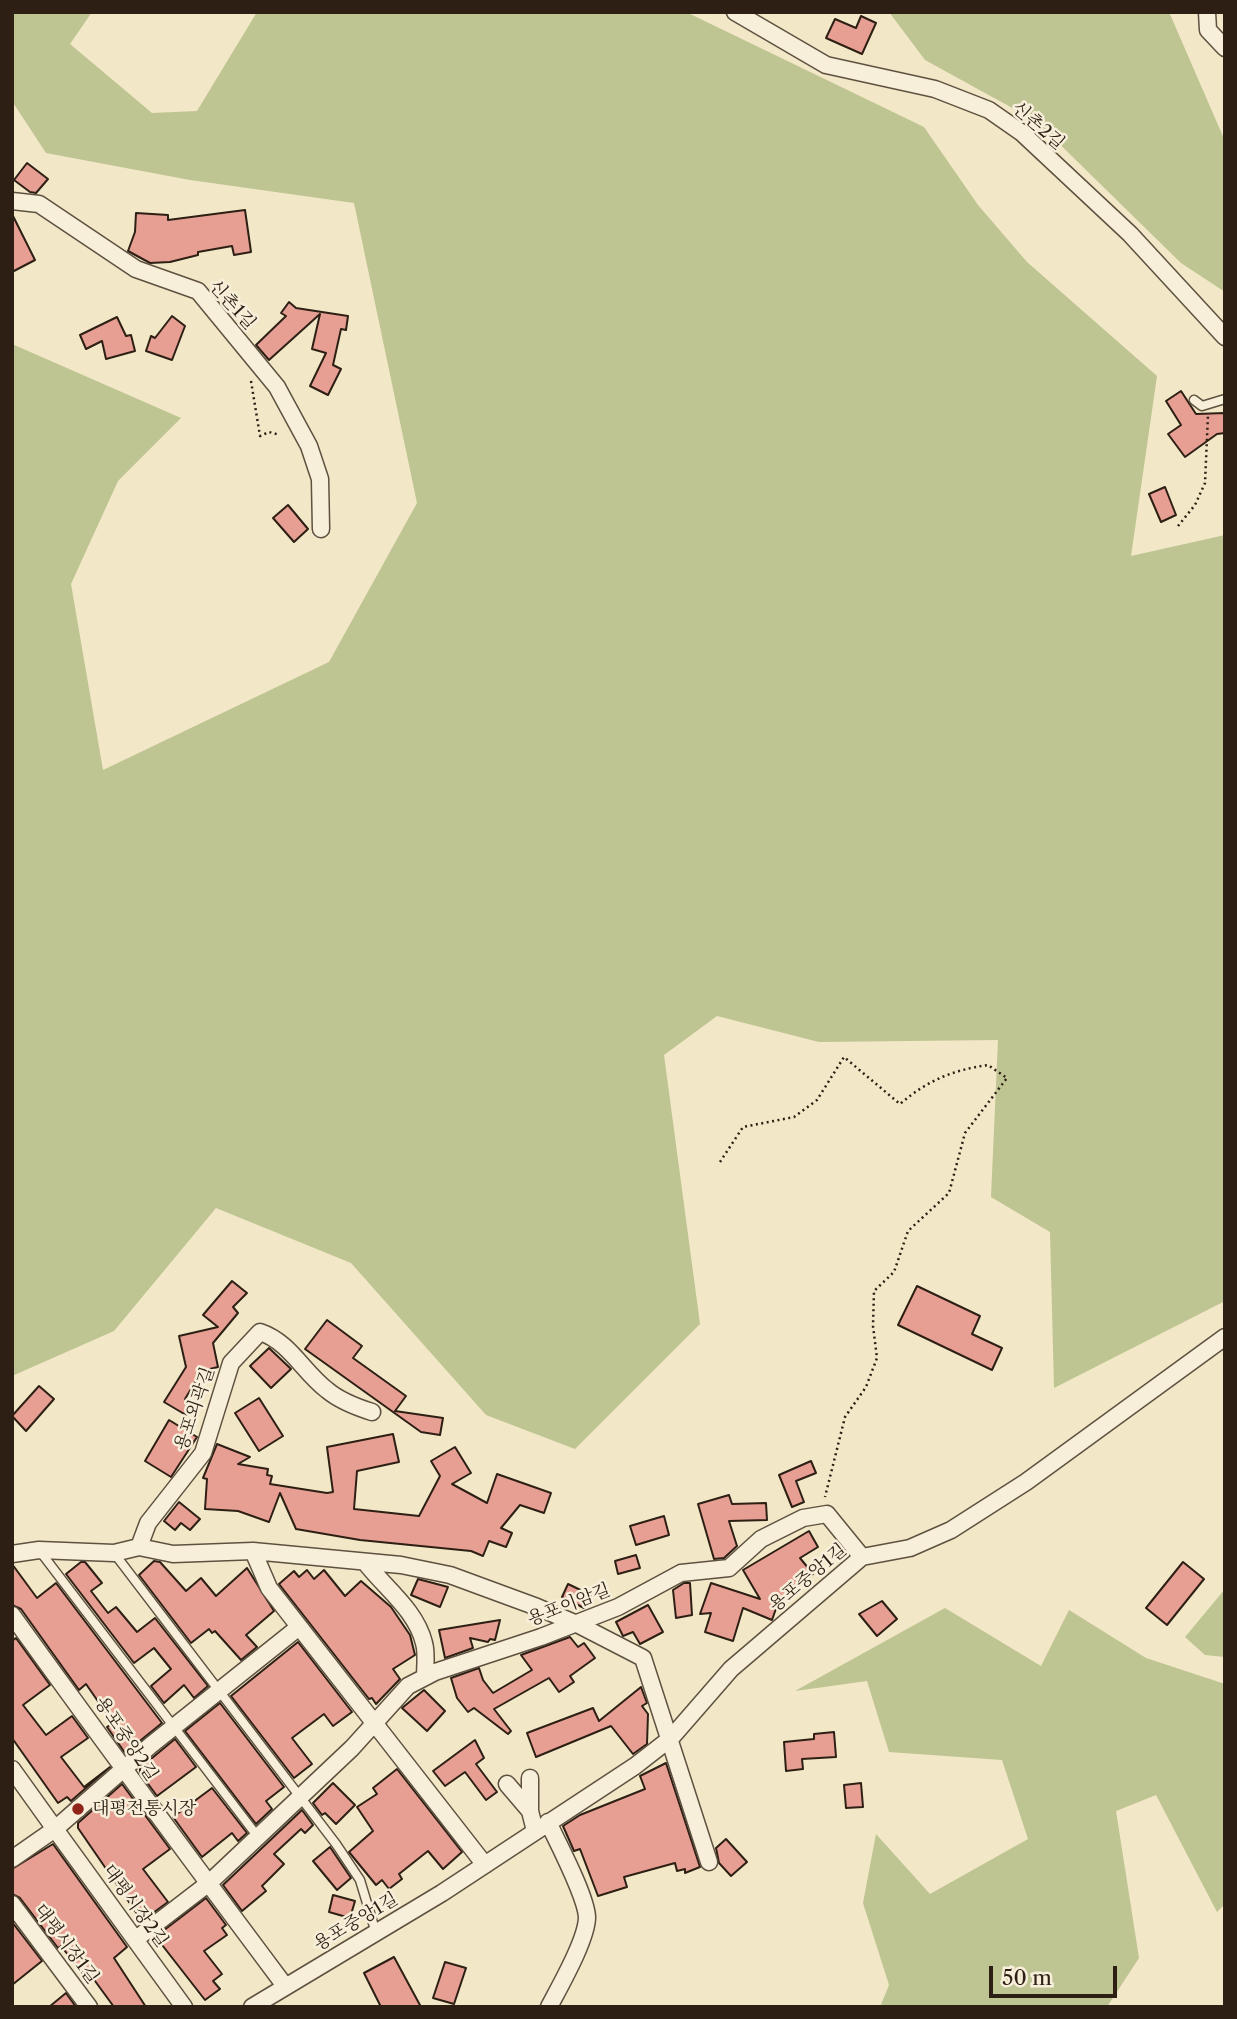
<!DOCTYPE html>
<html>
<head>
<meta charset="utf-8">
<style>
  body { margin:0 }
  #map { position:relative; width:1237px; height:2019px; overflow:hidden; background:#f2e7c6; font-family:"Libre Caslon Text",serif }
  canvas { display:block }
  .frame { position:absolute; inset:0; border:14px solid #2d1f14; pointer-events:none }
  .scale { position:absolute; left:989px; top:1966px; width:128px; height:32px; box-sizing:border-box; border:4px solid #2d1f14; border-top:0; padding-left:9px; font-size:21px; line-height:24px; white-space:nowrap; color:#2d1f14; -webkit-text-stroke:5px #f7efda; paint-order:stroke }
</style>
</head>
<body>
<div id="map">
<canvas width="1237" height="2019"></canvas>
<div class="frame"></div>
<div class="scale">50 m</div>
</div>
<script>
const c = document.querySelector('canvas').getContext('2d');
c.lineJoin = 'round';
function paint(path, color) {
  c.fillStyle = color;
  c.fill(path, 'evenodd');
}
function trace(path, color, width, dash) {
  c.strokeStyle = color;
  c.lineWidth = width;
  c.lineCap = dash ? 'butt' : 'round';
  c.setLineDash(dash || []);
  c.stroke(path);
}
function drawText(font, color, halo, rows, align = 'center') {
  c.font = font + ' "Libre Caslon Text","Noto Serif KR",serif';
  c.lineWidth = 5;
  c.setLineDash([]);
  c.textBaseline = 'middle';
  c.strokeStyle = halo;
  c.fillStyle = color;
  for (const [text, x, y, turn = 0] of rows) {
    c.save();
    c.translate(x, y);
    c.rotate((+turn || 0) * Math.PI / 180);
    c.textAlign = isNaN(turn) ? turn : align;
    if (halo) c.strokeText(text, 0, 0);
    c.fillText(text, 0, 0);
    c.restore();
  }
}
paint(new Path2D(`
  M 12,12 L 92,12 L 70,44 L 152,113 L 197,111 L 257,12 L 686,12 L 924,127 L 978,205 L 1027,262 L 1157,376 L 1131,556 L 1225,535 L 1225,1301 L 1054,1388 L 1050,1232 L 991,1197 L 998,1040 L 819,1042 L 717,1016 L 664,1055 L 700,1324 L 575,1449 L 486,1415 L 351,1263 L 216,1208 L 114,1331 L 12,1376 L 12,344 L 181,418 L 118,481 L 71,584 L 103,770 L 329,662 L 417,503 L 354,203 L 190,180 L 46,153 L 12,101 Z
  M 889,12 L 1169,12 L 1225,141 L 1225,292 L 1181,263 L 1036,121 L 925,60 Z
  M 1225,1589 L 1225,1657 L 1205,1655 L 1185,1637 Z
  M 945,1608 L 1041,1666 L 1069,1610 L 1146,1658 L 1225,1684 L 1225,1904 L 1217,1912 L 1156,1795 L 1116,1811 L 1139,1958 L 1107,2007 L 880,2007 L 889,1985 L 863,1903 L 876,1834 L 930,1894 L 1028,1839 L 1002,1760 L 889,1752 L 867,1681 L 795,1691 Z`), '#bec492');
const building = new Path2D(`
  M 861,16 L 876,23 L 862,54 L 826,38 L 835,19 L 856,28 Z
  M 27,163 L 48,179 L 36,193 L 30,192 L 14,180 Z
  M 245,210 L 251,252 L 234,255 L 232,246 L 198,252 L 198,255 L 170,262 L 150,263 L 128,251 L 135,232 L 136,213 L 168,215 L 168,220 Z
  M 12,214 L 35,260 L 12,272 Z
  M 289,302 L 296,308 L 348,316 L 346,330 L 341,329 L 333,365 L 341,369 L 328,395 L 310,386 L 326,353 L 312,349 L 320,314 L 269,360 L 256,345 L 286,316 L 281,313 Z
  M 172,316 L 185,326 L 172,360 L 146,351 L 151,336 L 155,338 Z
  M 117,317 L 126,336 L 131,335 L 135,351 L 106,359 L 102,341 L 86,349 L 80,335 Z
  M 1181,391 L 1196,414 L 1225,413 L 1225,433 L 1217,434 L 1185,457 L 1168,434 L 1181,425 L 1166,401 Z
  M 1165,487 L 1176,515 L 1161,522 L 1149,494 Z
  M 288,505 L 308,529 L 294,542 L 273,518 Z
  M 232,1281 L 247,1293 L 233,1307 L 238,1313 L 213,1343 L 218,1367 L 202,1371 L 185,1399 L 193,1404 L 186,1415 L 164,1402 L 186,1367 L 179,1336 L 218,1327 L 203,1315 Z
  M 917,1286 L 980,1316 L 972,1334 L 1002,1348 L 992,1370 L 898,1325 Z
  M 327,1320 L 362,1346 L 353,1358 L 406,1396 L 395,1411 L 443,1418 L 440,1435 L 421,1432 L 305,1349 Z
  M 269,1348 L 291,1369 L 271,1388 L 250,1366 Z
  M 39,1386 L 54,1399 L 26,1431 L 12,1416 Z
  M 259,1398 L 283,1436 L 259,1451 L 235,1413 Z
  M 169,1420 L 197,1437 L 171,1477 L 145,1461 Z
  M 393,1434 L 399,1462 L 357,1471 L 354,1509 L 419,1516 L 440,1476 L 431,1461 L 455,1447 L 471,1473 L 452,1484 L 487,1503 L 497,1474 L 551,1493 L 544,1513 L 520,1505 L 501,1528 L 512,1533 L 506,1547 L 489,1541 L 483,1556 L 471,1551 L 360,1540 L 296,1529 L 280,1493 L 269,1522 L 238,1511 L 205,1509 L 207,1479 L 203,1478 L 217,1444 L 250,1457 L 238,1464 L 268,1469 L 267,1475 L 272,1476 L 270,1484 L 327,1493 L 333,1492 L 327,1447 Z
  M 811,1461 L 816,1473 L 796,1481 L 804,1502 L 792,1507 L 779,1475 Z
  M 729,1495 L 732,1504 L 766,1503 L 767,1520 L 729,1521 L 737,1546 L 724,1558 L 714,1559 L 698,1504 Z
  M 179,1502 L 200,1519 L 190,1530 L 181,1523 L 175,1530 L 164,1521 Z
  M 664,1516 L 669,1535 L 636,1545 L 630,1526 Z
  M 809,1531 L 818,1547 L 800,1558 L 813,1574 L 778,1603 L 772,1620 L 743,1608 L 733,1641 L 705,1632 L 711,1613 L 700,1614 L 711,1583 L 760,1599 L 743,1570 Z
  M 636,1555 L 640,1568 L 618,1574 L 615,1561 Z
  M 154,1561 L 160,1562 L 186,1591 L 201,1578 L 216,1596 L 247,1568 L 274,1611 L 246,1635 L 257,1647 L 241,1660 L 215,1631 L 212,1633 L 209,1629 L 191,1643 L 139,1575 Z
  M 81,1562 L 85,1562 L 102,1583 L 91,1591 L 108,1613 L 116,1607 L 137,1632 L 155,1618 L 208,1686 L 194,1698 L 184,1685 L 164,1703 L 151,1686 L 171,1669 L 154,1648 L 134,1663 L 66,1574 Z
  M 1183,1562 L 1204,1579 L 1167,1625 L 1146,1608 Z
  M 12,1564 L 37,1598 L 56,1583 L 162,1723 L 125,1753 L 107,1727 L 113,1723 L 86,1684 L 79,1690 L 21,1609 L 12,1605 Z
  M 307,1570 L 314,1579 L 324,1570 L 345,1596 L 361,1581 L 391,1607 L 410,1635 L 415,1655 L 393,1669 L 400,1679 L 376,1704 L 372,1698 L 369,1699 L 279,1584 L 294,1571 L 299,1577 Z
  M 418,1579 L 448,1587 L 440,1607 L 411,1595 Z
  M 684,1583 L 690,1583 L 692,1615 L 676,1618 L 673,1590 Z
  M 568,1584 L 591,1595 L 584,1608 L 562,1597 Z
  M 882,1601 L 897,1619 L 877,1636 L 859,1614 Z
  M 648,1605 L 663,1632 L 640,1644 L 633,1632 L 623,1636 L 616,1622 Z
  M 500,1620 L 495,1640 L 490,1639 L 488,1642 L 470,1638 L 473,1648 L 445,1658 L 439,1630 Z
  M 570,1637 L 578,1647 L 584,1643 L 595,1658 L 570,1676 L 574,1682 L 559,1692 L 549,1678 L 494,1709 L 511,1731 L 508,1734 L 474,1708 L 468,1712 L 457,1698 L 451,1678 L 479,1668 L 483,1680 L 493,1693 L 532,1670 L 521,1655 Z
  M 16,1638 L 50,1685 L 23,1705 L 46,1735 L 72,1716 L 88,1738 L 61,1757 L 84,1787 L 110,1767 L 71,1801 L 67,1797 L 58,1803 L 12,1738 L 12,1641 Z
  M 298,1642 L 352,1712 L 333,1726 L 324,1714 L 292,1738 L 312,1764 L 294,1778 L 231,1696 Z
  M 641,1687 L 647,1703 L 642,1706 L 648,1714 L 647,1744 L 633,1754 L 611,1726 L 536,1757 L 527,1733 L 593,1708 L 599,1721 Z
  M 424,1690 L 445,1711 L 427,1731 L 402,1708 Z
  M 220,1703 L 284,1787 L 266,1801 L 272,1809 L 256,1824 L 185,1731 Z
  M 834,1732 L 836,1757 L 802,1759 L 803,1769 L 786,1771 L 784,1742 L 814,1739 L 814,1734 Z
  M 175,1739 L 196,1767 L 157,1796 L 140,1773 L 140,1768 Z
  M 475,1740 L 484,1758 L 476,1764 L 497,1792 L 486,1800 L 465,1772 L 445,1786 L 433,1771 Z
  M 666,1763 L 700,1867 L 685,1873 L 685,1869 L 677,1871 L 675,1863 L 624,1877 L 627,1887 L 598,1896 L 580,1849 L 574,1851 L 563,1826 L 580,1815 L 645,1789 L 640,1776 Z
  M 397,1769 L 462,1852 L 443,1869 L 428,1851 L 399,1874 L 402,1879 L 389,1889 L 382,1880 L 376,1885 L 349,1852 L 373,1831 L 357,1807 L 377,1794 L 373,1788 Z
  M 333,1783 L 355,1805 L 336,1824 L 325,1813 L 322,1815 L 313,1803 Z
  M 861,1783 L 863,1807 L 846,1808 L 844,1785 Z
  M 122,1784 L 170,1849 L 143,1869 L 168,1902 L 142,1921 L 78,1828 L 78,1823 Z
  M 212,1788 L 247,1833 L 238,1841 L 232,1833 L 202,1857 L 173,1817 Z
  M 302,1810 L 313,1825 L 305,1833 L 301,1829 L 274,1854 L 284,1864 L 262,1886 L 266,1891 L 242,1911 L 223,1885 Z
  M 726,1839 L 747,1862 L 731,1876 L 719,1863 L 716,1848 Z
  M 53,1844 L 127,1947 L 114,1958 L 146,2007 L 114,2007 L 87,1970 L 82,1973 L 61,1946 L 58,1948 L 20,1898 L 12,1894 L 12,1869 Z
  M 330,1847 L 351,1878 L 337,1890 L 313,1861 Z
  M 333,1895 L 355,1901 L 350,1918 L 329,1912 Z
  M 206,1898 L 226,1925 L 222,1928 L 227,1935 L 204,1951 L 222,1974 L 213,1981 L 220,1989 L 205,2000 L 159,1941 L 159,1934 Z
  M 12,1922 L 42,1961 L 12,1985 Z
  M 394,1957 L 421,2007 L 381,2007 L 364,1973 Z
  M 445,1962 L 466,1968 L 454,2004 L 433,1998 Z
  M 66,1993 L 76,2007 L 49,2007 Z`);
paint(building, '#e79f93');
trace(building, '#2d1f14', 2);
const lane = new Path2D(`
  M 1194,400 L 1202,406 L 1225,399
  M 39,1550 L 258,1837
  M 114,1553 L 336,1844 L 360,1880 L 376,1933`);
const street = new Path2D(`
  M 735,12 L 826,65 L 935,89 L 989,110 L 1022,133 L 1130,234 L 1225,337
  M 1207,12 L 1208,30 L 1225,48
  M 12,201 L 39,204 L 136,269 L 198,291 L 277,387 L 309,446 L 320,479 L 321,529
  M 139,1547 L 148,1523 L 203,1453 L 231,1363 L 260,1332 C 290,1342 303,1372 327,1390 C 340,1401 356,1407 372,1412
  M 253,1551 L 269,1588 L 485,1865
  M 12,1554 L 39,1550 L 114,1553 L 139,1547 L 173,1554 L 253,1551 L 401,1565 L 450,1575 L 537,1607 L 577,1624 L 643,1658 L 709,1862
  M 365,1562 C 385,1588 416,1610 424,1643 C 427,1653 425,1667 425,1677
  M 12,1615 C 102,1740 193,1863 285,1986
  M 12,1769 L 55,1829 L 12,1859
  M 530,1778 L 530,1811 L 535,1831
  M 507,1784 L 530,1811
  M 548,1822 C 558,1843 586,1896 587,1917 C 587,1939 560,1986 549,2007
  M 12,1904 L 89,2007
  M 136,1939 L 209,1883 L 352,1748 L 408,1686 L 435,1672 L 541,1637 L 618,1607 L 681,1573 L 729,1568 L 761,1539 L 803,1518 L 827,1514 L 862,1557
  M 184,2007 L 55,1829 L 151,1745 L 299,1627
  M 252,2007 L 442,1893 L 635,1766 L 671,1738 L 731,1669 L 862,1557 L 910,1548 L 951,1530 L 1026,1482 L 1225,1337`);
trace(lane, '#5e5140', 11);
trace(street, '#5e5140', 19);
trace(new Path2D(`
  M 251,381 L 260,436 L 269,432 L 280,435
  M 1178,526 L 1195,505 L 1205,483 L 1208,415
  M 720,1162 L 743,1127 L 794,1117 L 817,1100 L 844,1057 L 900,1104 C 928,1080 953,1070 988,1065 L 1007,1078 L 965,1133 L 949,1193 L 908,1231 L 894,1272 L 874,1291 L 873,1326 L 877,1358 L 866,1387 L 845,1417 L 825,1497`), '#2d1f14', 2.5, [2, 3.5]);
trace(lane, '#f7efda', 8);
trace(street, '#f7efda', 16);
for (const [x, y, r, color] of [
  [78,1809,7,"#8f2418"]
]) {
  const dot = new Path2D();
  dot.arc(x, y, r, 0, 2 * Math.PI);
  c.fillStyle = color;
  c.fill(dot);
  trace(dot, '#f7efda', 2.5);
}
drawText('18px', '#2d1f14', '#f7efda', [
  ["신촌2길",1038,126,41],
  ["신촌1길",232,305,48],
  ["용포외곽길",195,1409,-71],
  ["용포중앙1길",808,1578,-40],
  ["용포이암길",569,1605,-21],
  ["용포중앙2길",126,1739,56],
  ["대평시장2길",135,1906,54],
  ["용포중앙1길",356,1922,-31],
  ["대평시장1길",66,1944,53]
]);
drawText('18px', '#2d1f14', '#f7efda', [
  ["대평전통시장",92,1809]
], 'left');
</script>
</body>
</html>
